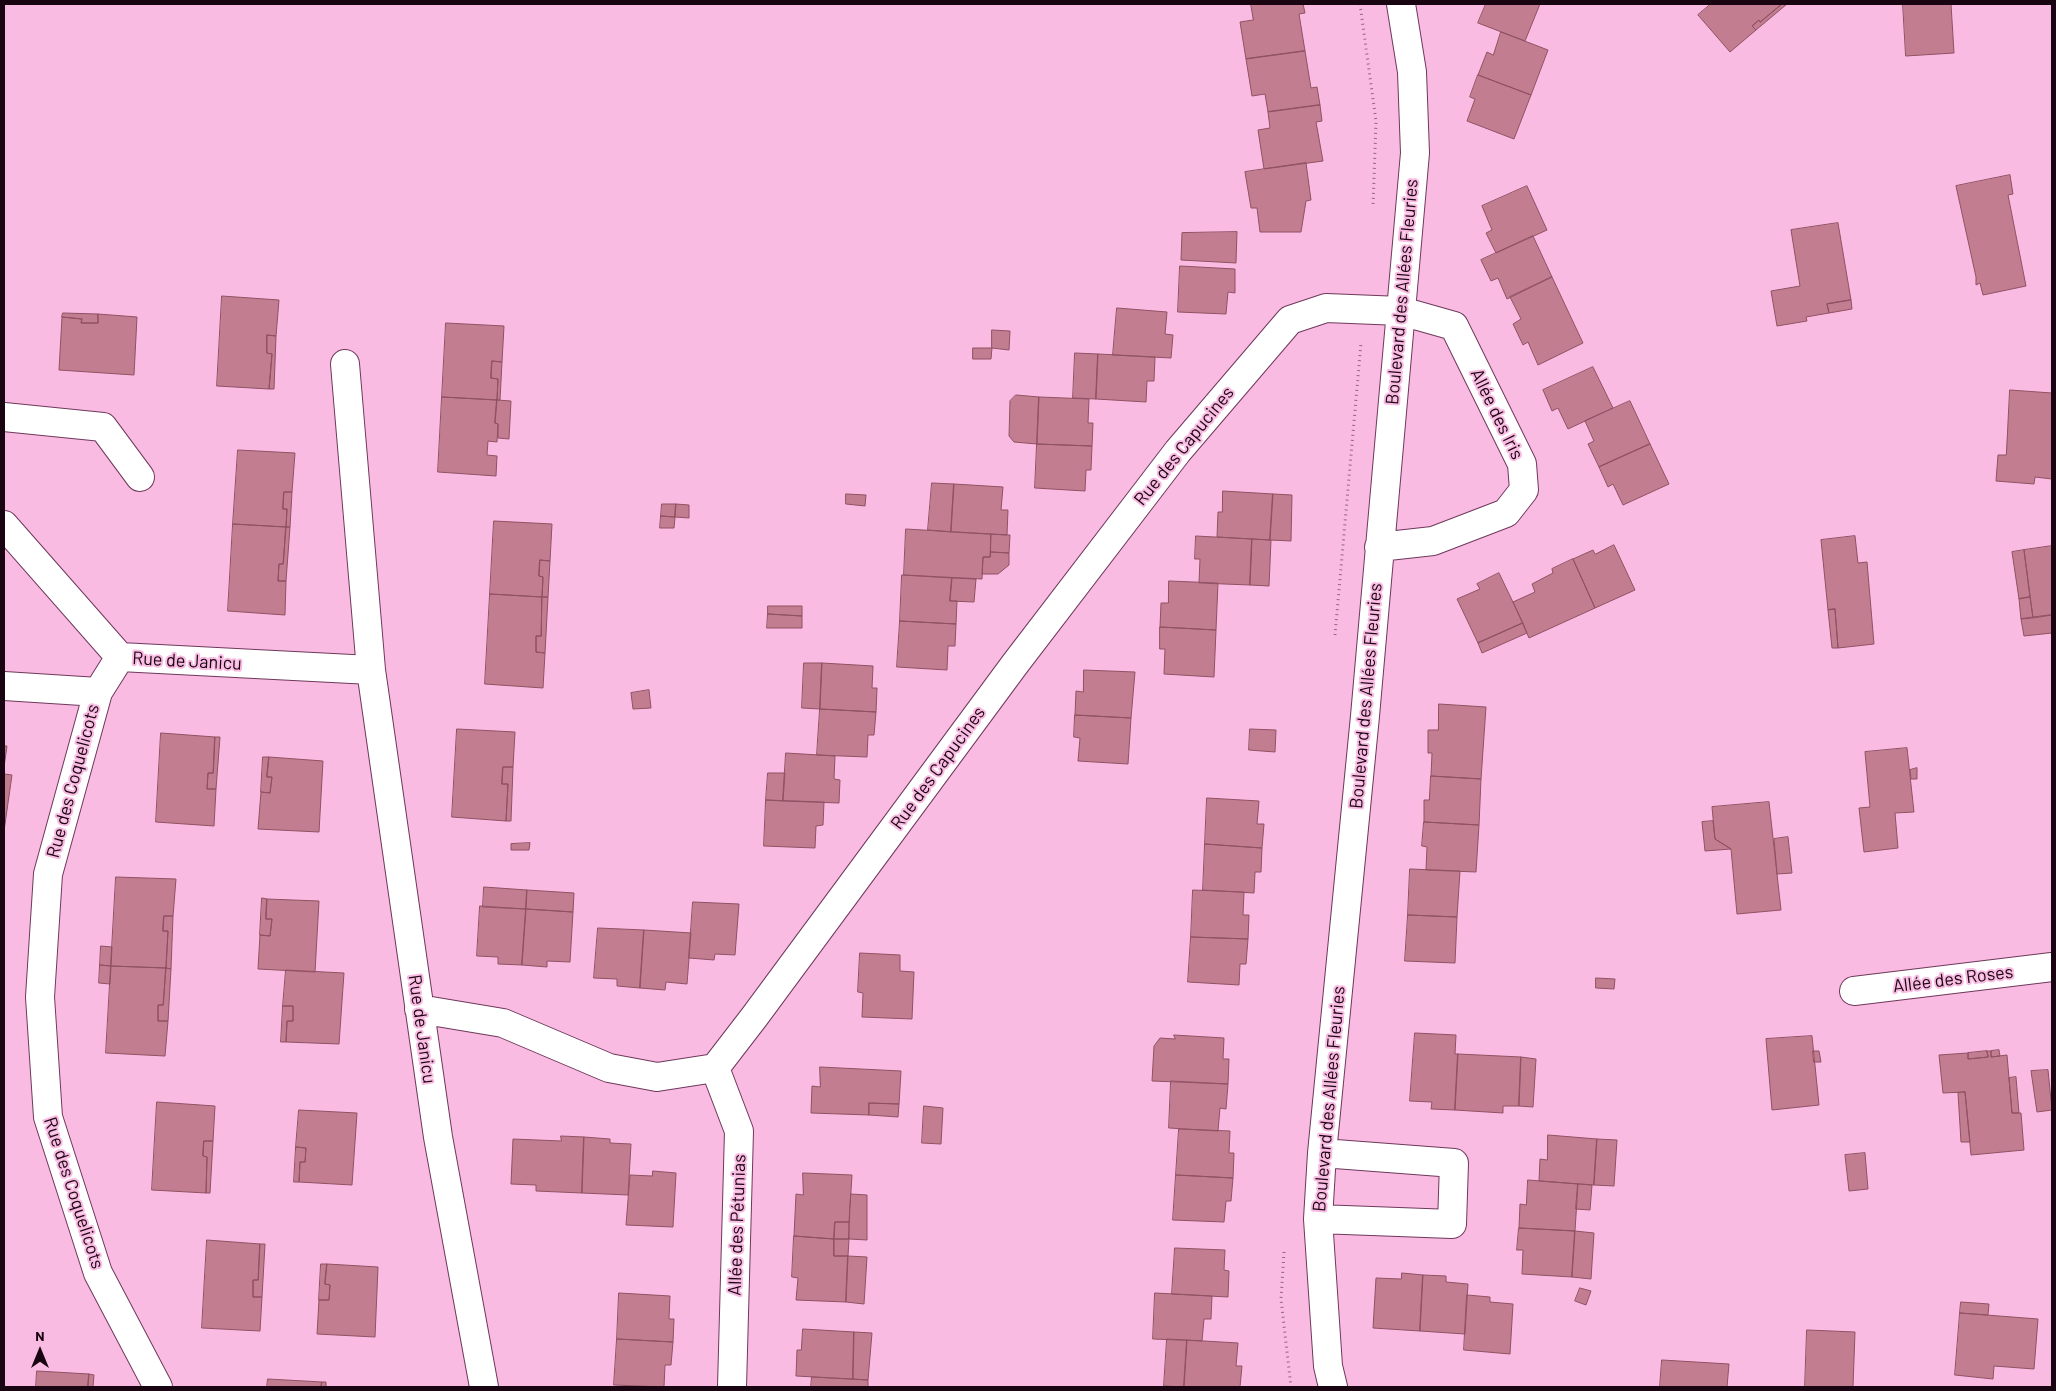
<!DOCTYPE html>
<html>
<head>
<meta charset="utf-8">
<style>
  body { margin:0 }
  #map { position:relative; width:2056px; height:1391px; overflow:hidden; background:#fabbe2; font-family:Barlow,sans-serif }
  canvas { display:block }
  .frame { position:absolute; inset:0; border:5px solid #190512; pointer-events:none }
  .north { position:absolute; left:15px; top:1326px; width:50px; height:50px; -webkit-text-stroke:4px #fabbe2; paint-order:stroke; rotate:0deg; font-size:14px; font-weight:700; line-height:20px; text-align:center; color:#190512 }
  .north::after { content:''; display:block; margin:auto; width:18px; height:22px; background:#190512; clip-path:polygon(50% 0,100% 100%,50% 72%,0 100%) }
</style>
</head>
<body>
<div id="map">
<canvas width="2056" height="1391"></canvas>
<div class="frame"></div>
<div class="north">N</div>
</div>
<script>
const c = document.querySelector('canvas').getContext('2d');
c.lineJoin = 'round';
function paint(path, color) {
  c.fillStyle = color;
  c.fill(path, 'evenodd');
}
function trace(path, color, width, dash) {
  c.strokeStyle = color;
  c.lineWidth = width;
  c.lineCap = dash ? 'butt' : 'round';
  c.setLineDash(dash || []);
  c.stroke(path);
}
function drawText(font, color, halo, rows, align = 'center') {
  c.font = font + ' Barlow,sans-serif';
  c.lineWidth = 4;
  c.setLineDash([]);
  c.textBaseline = 'middle';
  c.strokeStyle = halo;
  c.fillStyle = color;
  for (const [text, x, y, turn = 0] of rows) {
    c.save();
    c.translate(x, y);
    c.rotate((+turn || 0) * Math.PI / 180);
    c.textAlign = isNaN(turn) ? turn : align;
    if (halo) c.strokeText(text, 0, 0);
    c.fillText(text, 0, 0);
    c.restore();
  }
}
const building = new Path2D(`
  M 1251,4 L 1303,4 L 1305,13 L 1299,14 L 1305,51 L 1246,59 L 1240,22 L 1253,20 Z
  M 1486,4 L 1540,4 L 1525,41 L 1478,23 Z
  M 1711,4 L 1782,4 L 1760,22 L 1759,20 L 1752,26 L 1756,30 L 1730,52 L 1698,15 Z
  M 1782,4 L 1787,4 L 1756,30 L 1752,26 L 1759,20 L 1760,22 Z
  M 1903,4 L 1951,4 L 1954,53 L 1906,56 Z
  M 1501,32 L 1548,50 L 1531,95 L 1478,75 L 1487,52 L 1493,55 Z
  M 1305,51 L 1311,88 L 1317,87 L 1320,105 L 1268,112 L 1265,94 L 1252,96 L 1246,59 Z
  M 1478,75 L 1531,95 L 1514,139 L 1467,121 L 1475,99 L 1470,97 Z
  M 1320,105 L 1322,121 L 1316,122 L 1323,161 L 1264,169 L 1258,130 L 1270,128 L 1268,112 Z
  M 1306,163 L 1311,200 L 1306,201 L 1301,232 L 1260,232 L 1257,208 L 1251,208 L 1245,172 Z
  M 2010,175 L 2013,194 L 2008,195 L 2026,286 L 1983,295 L 1980,283 L 1976,285 L 1976,277 L 1956,186 Z
  M 1527,186 L 1547,230 L 1496,253 L 1486,233 L 1492,230 L 1482,206 Z
  M 1838,223 L 1851,300 L 1827,304 L 1829,313 L 1806,317 L 1807,321 L 1777,326 L 1771,291 L 1800,286 L 1791,230 Z
  M 1237,232 L 1236,263 L 1181,260 L 1182,233 Z
  M 1533,236 L 1552,277 L 1507,299 L 1498,278 L 1491,281 L 1481,260 Z
  M 1180,266 L 1235,269 L 1235,293 L 1228,292 L 1226,314 L 1178,312 Z
  M 1552,277 L 1583,343 L 1538,365 L 1528,342 L 1523,345 L 1513,324 L 1521,319 L 1510,297 Z
  M 222,296 L 279,300 L 276,336 L 267,335 L 267,353 L 272,354 L 269,389 L 217,386 Z
  M 1851,300 L 1852,309 L 1829,313 L 1827,304 Z
  M 1117,308 L 1167,312 L 1165,334 L 1173,335 L 1171,358 L 1113,355 Z
  M 63,313 L 98,314 L 98,323 L 81,323 L 82,319 L 62,317 Z
  M 98,314 L 137,317 L 134,375 L 59,370 L 62,317 L 82,319 L 81,323 L 98,323 Z
  M 446,323 L 504,326 L 502,362 L 492,361 L 491,378 L 498,379 L 497,400 L 442,397 Z
  M 992,330 L 1010,331 L 1009,350 L 992,348 Z
  M 267,335 L 276,336 L 274,389 L 269,389 L 272,354 L 267,353 Z
  M 973,348 L 992,348 L 991,359 L 973,359 Z
  M 1075,353 L 1098,354 L 1096,399 L 1073,398 Z
  M 1098,354 L 1155,357 L 1154,381 L 1147,381 L 1146,402 L 1096,399 Z
  M 492,361 L 502,362 L 500,400 L 497,400 L 498,379 L 491,378 Z
  M 1593,367 L 1613,408 L 1568,429 L 1558,408 L 1552,411 L 1543,390 Z
  M 2010,390 L 2052,393 L 2052,479 L 2035,477 L 2034,484 L 1996,481 L 1998,455 L 2006,455 Z
  M 1016,395 L 1039,397 L 1037,444 L 1014,442 L 1009,436 L 1010,401 Z
  M 442,397 L 497,400 L 495,423 L 498,424 L 497,442 L 488,441 L 487,455 L 497,456 L 496,476 L 438,472 Z
  M 1039,397 L 1089,399 L 1088,423 L 1093,423 L 1092,446 L 1037,444 Z
  M 497,400 L 511,401 L 509,439 L 498,438 L 498,424 L 495,423 Z
  M 1630,401 L 1650,444 L 1599,467 L 1588,444 L 1594,441 L 1585,421 Z
  M 1037,444 L 1092,446 L 1091,470 L 1086,470 L 1085,491 L 1035,488 Z
  M 1650,444 L 1669,484 L 1623,505 L 1613,484 L 1608,487 L 1599,467 Z
  M 238,450 L 295,453 L 292,492 L 284,492 L 283,509 L 287,509 L 286,527 L 233,524 Z
  M 932,483 L 954,484 L 951,532 L 928,530 Z
  M 954,484 L 1003,487 L 1001,510 L 1008,510 L 1007,535 L 951,532 Z
  M 1223,491 L 1273,494 L 1270,540 L 1217,537 L 1218,512 L 1222,512 Z
  M 284,492 L 292,492 L 290,527 L 286,527 L 287,509 L 283,509 Z
  M 846,494 L 866,495 L 865,506 L 846,504 Z
  M 1273,494 L 1292,495 L 1291,541 L 1270,540 Z
  M 662,504 L 676,504 L 675,517 L 661,516 Z
  M 676,504 L 689,505 L 689,518 L 675,517 Z
  M 661,516 L 675,517 L 674,528 L 660,528 Z
  M 494,521 L 552,524 L 550,561 L 540,560 L 539,576 L 543,577 L 542,597 L 490,594 Z
  M 233,524 L 286,527 L 283,564 L 279,564 L 278,581 L 286,581 L 285,615 L 228,611 Z
  M 286,527 L 290,527 L 286,581 L 278,581 L 279,564 L 283,564 Z
  M 906,529 L 991,534 L 990,557 L 983,557 L 982,579 L 904,575 Z
  M 991,534 L 1010,535 L 1009,553 L 991,552 Z
  M 1196,536 L 1252,539 L 1250,585 L 1199,583 L 1200,559 L 1195,559 Z
  M 1855,536 L 1858,563 L 1867,562 L 1874,644 L 1838,648 L 1835,609 L 1828,610 L 1821,540 Z
  M 1252,539 L 1271,540 L 1269,586 L 1250,585 Z
  M 1614,545 L 1635,590 L 1595,608 L 1573,559 L 1593,550 L 1595,554 Z
  M 2052,546 L 2052,615 L 2033,618 L 2024,550 Z
  M 2024,550 L 2030,597 L 2019,599 L 2012,552 Z
  M 991,552 L 1009,553 L 1009,565 L 998,574 L 982,574 L 983,557 L 990,557 Z
  M 1573,559 L 1595,608 L 1529,638 L 1513,602 L 1535,592 L 1532,584 L 1553,573 L 1552,569 Z
  M 540,560 L 550,561 L 548,597 L 542,597 L 543,577 L 539,576 Z
  M 1499,573 L 1523,623 L 1478,643 L 1457,599 L 1480,589 L 1477,584 Z
  M 902,575 L 952,578 L 950,601 L 957,601 L 956,624 L 900,621 Z
  M 952,578 L 976,579 L 974,602 L 950,601 Z
  M 1169,581 L 1218,583 L 1216,630 L 1160,627 L 1161,603 L 1168,603 Z
  M 490,594 L 542,597 L 541,636 L 536,636 L 536,652 L 545,653 L 543,688 L 485,684 Z
  M 542,597 L 548,597 L 545,653 L 536,652 L 536,636 L 541,636 Z
  M 2030,597 L 2033,618 L 2021,619 L 2019,599 Z
  M 768,606 L 802,606 L 802,616 L 768,614 Z
  M 1835,609 L 1838,648 L 1832,648 L 1828,610 Z
  M 768,614 L 802,616 L 802,628 L 767,628 Z
  M 2052,615 L 2052,633 L 2024,636 L 2021,619 Z
  M 900,621 L 956,624 L 955,646 L 948,646 L 947,670 L 897,667 Z
  M 1523,623 L 1527,633 L 1482,653 L 1478,643 Z
  M 1160,627 L 1216,630 L 1214,677 L 1164,674 L 1165,649 L 1160,649 Z
  M 804,663 L 822,663 L 820,709 L 802,708 Z
  M 822,663 L 873,666 L 872,688 L 877,688 L 876,712 L 820,709 Z
  M 1084,670 L 1135,672 L 1131,718 L 1075,715 L 1076,691 L 1083,692 Z
  M 649,690 L 651,708 L 633,709 L 631,693 Z
  M 1439,704 L 1486,707 L 1481,779 L 1431,776 L 1432,753 L 1428,753 L 1428,730 L 1438,730 Z
  M 820,709 L 876,712 L 874,735 L 868,735 L 867,757 L 817,755 Z
  M 1075,715 L 1131,718 L 1128,764 L 1078,761 L 1080,738 L 1074,737 Z
  M 457,729 L 515,732 L 513,767 L 503,767 L 502,784 L 508,784 L 506,821 L 452,817 Z
  M 1250,729 L 1276,730 L 1275,752 L 1249,750 Z
  M 161,733 L 215,737 L 213,773 L 208,773 L 207,789 L 216,789 L 214,826 L 156,822 Z
  M 215,737 L 220,737 L 216,789 L 207,789 L 208,773 L 213,773 Z
  M 4,746 L 7,746 L 4,767 Z
  M 1907,748 L 1914,812 L 1895,813 L 1898,848 L 1864,852 L 1859,808 L 1870,807 L 1865,752 Z
  M 786,753 L 835,756 L 834,779 L 840,780 L 839,803 L 783,801 Z
  M 263,757 L 269,757 L 267,777 L 272,777 L 270,793 L 261,792 Z
  M 269,757 L 323,761 L 319,832 L 258,829 L 261,792 L 270,793 L 272,777 L 267,777 Z
  M 503,767 L 513,767 L 511,821 L 506,821 L 508,784 L 502,784 Z
  M 1917,768 L 1917,779 L 1911,779 L 1910,770 Z
  M 768,773 L 785,773 L 783,801 L 766,800 Z
  M 4,774 L 12,775 L 4,831 Z
  M 1431,776 L 1481,779 L 1479,825 L 1424,822 L 1424,800 L 1429,800 Z
  M 1207,798 L 1259,801 L 1257,824 L 1264,824 L 1262,848 L 1205,844 Z
  M 766,800 L 824,802 L 823,825 L 816,826 L 815,848 L 764,846 Z
  M 1769,802 L 1781,910 L 1737,914 L 1731,849 L 1715,839 L 1712,807 Z
  M 1713,821 L 1715,839 L 1731,849 L 1705,851 L 1702,822 Z
  M 1424,822 L 1479,825 L 1476,872 L 1426,870 L 1427,847 L 1422,846 Z
  M 1788,837 L 1792,873 L 1777,874 L 1774,839 Z
  M 530,843 L 529,850 L 511,850 L 511,844 Z
  M 1205,844 L 1262,848 L 1261,872 L 1255,872 L 1254,893 L 1203,890 Z
  M 1410,869 L 1460,871 L 1457,917 L 1408,915 Z
  M 116,877 L 176,879 L 173,916 L 164,916 L 163,931 L 168,931 L 166,968 L 111,966 Z
  M 484,887 L 527,890 L 526,909 L 483,907 Z
  M 527,890 L 574,893 L 573,912 L 526,909 Z
  M 1193,890 L 1244,892 L 1243,915 L 1249,915 L 1248,939 L 1191,937 Z
  M 262,898 L 267,899 L 266,919 L 272,919 L 270,936 L 260,935 Z
  M 267,899 L 319,901 L 315,972 L 258,969 L 260,935 L 270,936 L 272,919 L 266,919 Z
  M 693,902 L 739,904 L 735,955 L 715,954 L 714,960 L 689,958 Z
  M 480,906 L 526,909 L 522,965 L 498,964 L 498,957 L 477,956 Z
  M 526,909 L 573,912 L 570,962 L 547,961 L 547,967 L 522,965 Z
  M 1408,915 L 1457,917 L 1455,963 L 1405,961 Z
  M 164,916 L 173,916 L 171,969 L 166,968 L 168,931 L 163,931 Z
  M 598,928 L 644,930 L 640,988 L 617,986 L 617,979 L 594,978 Z
  M 644,930 L 691,933 L 687,984 L 666,982 L 665,990 L 640,988 Z
  M 1191,937 L 1248,939 L 1246,964 L 1240,964 L 1239,985 L 1188,982 Z
  M 101,946 L 112,947 L 111,966 L 100,965 Z
  M 860,953 L 900,955 L 900,971 L 914,972 L 912,1019 L 862,1017 L 863,993 L 858,992 Z
  M 100,965 L 111,966 L 110,984 L 99,983 Z
  M 111,966 L 166,968 L 163,1005 L 158,1005 L 158,1021 L 168,1021 L 165,1056 L 106,1053 Z
  M 166,968 L 171,969 L 168,1021 L 158,1021 L 158,1005 L 163,1005 Z
  M 286,970 L 344,973 L 339,1044 L 286,1042 L 287,1021 L 293,1021 L 293,1006 L 283,1006 Z
  M 1596,978 L 1615,979 L 1614,989 L 1596,988 Z
  M 283,1006 L 293,1006 L 293,1021 L 287,1021 L 286,1042 L 281,1042 Z
  M 1415,1033 L 1456,1035 L 1455,1054 L 1458,1054 L 1455,1110 L 1431,1109 L 1432,1102 L 1410,1101 Z
  M 1174,1035 L 1224,1038 L 1223,1059 L 1229,1059 L 1228,1084 L 1152,1081 L 1154,1046 L 1160,1038 L 1175,1039 Z
  M 1812,1036 L 1819,1105 L 1772,1110 L 1766,1039 Z
  M 1999,1050 L 2000,1056 L 1991,1057 L 1991,1051 Z
  M 1813,1051 L 1819,1051 L 1821,1062 L 1814,1062 Z
  M 1987,1051 L 1991,1051 L 1991,1057 L 2007,1055 L 2012,1113 L 2021,1113 L 2024,1150 L 1971,1155 L 1965,1092 L 1943,1093 L 1939,1055 L 1968,1053 L 1968,1059 L 1988,1057 Z
  M 1987,1051 L 1988,1057 L 1968,1059 L 1968,1053 Z
  M 1458,1054 L 1521,1057 L 1519,1106 L 1503,1106 L 1503,1113 L 1455,1110 Z
  M 1521,1057 L 1536,1059 L 1533,1107 L 1519,1106 Z
  M 820,1067 L 901,1071 L 899,1104 L 869,1103 L 869,1115 L 811,1113 L 812,1086 L 820,1087 Z
  M 2048,1070 L 2052,1110 L 2037,1112 L 2031,1071 Z
  M 2016,1077 L 2019,1113 L 2012,1113 L 2009,1078 Z
  M 1171,1081 L 1228,1084 L 1226,1109 L 1220,1108 L 1218,1131 L 1169,1128 Z
  M 1965,1092 L 1970,1142 L 1961,1142 L 1958,1093 Z
  M 157,1102 L 215,1106 L 213,1141 L 204,1141 L 203,1156 L 207,1157 L 206,1193 L 152,1190 Z
  M 869,1103 L 899,1104 L 898,1117 L 869,1115 Z
  M 924,1106 L 943,1108 L 941,1144 L 922,1143 Z
  M 299,1110 L 357,1113 L 352,1185 L 299,1182 L 300,1162 L 305,1162 L 306,1148 L 296,1147 Z
  M 1179,1129 L 1230,1131 L 1229,1153 L 1234,1153 L 1233,1178 L 1176,1175 Z
  M 1548,1135 L 1597,1139 L 1594,1185 L 1539,1181 L 1540,1159 L 1547,1160 Z
  M 561,1136 L 584,1137 L 582,1193 L 536,1191 L 536,1185 L 511,1184 L 513,1139 L 561,1141 Z
  M 584,1137 L 610,1139 L 610,1143 L 631,1144 L 628,1195 L 582,1193 Z
  M 1597,1139 L 1617,1140 L 1614,1186 L 1594,1185 Z
  M 204,1141 L 213,1141 L 210,1193 L 206,1193 L 207,1157 L 203,1156 Z
  M 296,1147 L 306,1148 L 305,1162 L 300,1162 L 299,1182 L 294,1182 Z
  M 1865,1153 L 1868,1189 L 1849,1191 L 1845,1155 Z
  M 653,1171 L 676,1173 L 673,1227 L 626,1225 L 630,1175 L 652,1176 Z
  M 803,1173 L 852,1175 L 849,1222 L 835,1222 L 834,1239 L 794,1236 L 796,1194 L 803,1195 Z
  M 1176,1175 L 1233,1178 L 1231,1201 L 1226,1201 L 1224,1222 L 1173,1220 Z
  M 1528,1180 L 1578,1184 L 1575,1231 L 1519,1228 L 1520,1204 L 1526,1205 Z
  M 1578,1184 L 1592,1185 L 1590,1210 L 1576,1209 Z
  M 851,1194 L 867,1195 L 867,1240 L 849,1239 Z
  M 835,1222 L 849,1222 L 849,1239 L 834,1239 Z
  M 1519,1228 L 1575,1231 L 1572,1277 L 1522,1274 L 1523,1250 L 1517,1250 Z
  M 1575,1231 L 1594,1233 L 1591,1279 L 1572,1277 Z
  M 794,1236 L 834,1239 L 834,1256 L 848,1256 L 846,1302 L 796,1300 L 798,1278 L 792,1277 Z
  M 834,1239 L 849,1239 L 848,1256 L 834,1256 Z
  M 207,1240 L 260,1244 L 258,1280 L 253,1280 L 253,1297 L 262,1297 L 260,1331 L 202,1328 Z
  M 260,1244 L 265,1244 L 262,1297 L 253,1297 L 253,1280 L 258,1280 Z
  M 1175,1248 L 1225,1250 L 1224,1270 L 1229,1271 L 1228,1297 L 1172,1294 Z
  M 848,1256 L 867,1257 L 864,1304 L 846,1302 Z
  M 321,1264 L 327,1264 L 325,1284 L 330,1285 L 329,1300 L 319,1300 Z
  M 327,1264 L 378,1267 L 375,1337 L 317,1334 L 319,1300 L 329,1300 L 330,1285 L 325,1284 Z
  M 1402,1273 L 1423,1275 L 1420,1331 L 1373,1328 L 1376,1278 L 1401,1279 Z
  M 1423,1275 L 1446,1276 L 1446,1282 L 1468,1284 L 1465,1334 L 1420,1331 Z
  M 1580,1288 L 1591,1291 L 1586,1305 L 1575,1301 Z
  M 619,1293 L 670,1296 L 669,1319 L 674,1319 L 673,1342 L 617,1339 Z
  M 1155,1293 L 1212,1296 L 1211,1319 L 1204,1319 L 1202,1341 L 1153,1339 Z
  M 1467,1295 L 1490,1297 L 1490,1302 L 1513,1304 L 1510,1354 L 1464,1350 Z
  M 1961,1302 L 1989,1304 L 1988,1315 L 1960,1313 Z
  M 1960,1313 L 2038,1319 L 2034,1369 L 1994,1366 L 1993,1379 L 1955,1375 Z
  M 803,1329 L 854,1332 L 853,1379 L 796,1376 L 797,1350 L 801,1350 Z
  M 1807,1330 L 1855,1332 L 1853,1387 L 1805,1387 Z
  M 854,1332 L 872,1333 L 868,1380 L 853,1379 Z
  M 617,1339 L 673,1342 L 671,1365 L 665,1365 L 664,1387 L 614,1385 Z
  M 1167,1339 L 1187,1340 L 1184,1387 L 1164,1386 Z
  M 1187,1340 L 1238,1343 L 1236,1366 L 1242,1366 L 1240,1387 L 1184,1387 Z
  M 1662,1360 L 1729,1364 L 1727,1387 L 1660,1387 Z
  M 37,1371 L 89,1374 L 88,1387 L 36,1387 Z
  M 89,1374 L 94,1375 L 93,1387 L 88,1387 Z
  M 812,1377 L 868,1380 L 868,1387 L 811,1387 Z
  M 268,1379 L 322,1382 L 321,1387 L 267,1387 Z
  M 322,1382 L 326,1382 L 326,1387 L 321,1387 Z`);
paint(building, '#c27e90');
trace(building, '#905163', 1);
const minor = new Path2D(`
  M 345,364 L 371,670
  M 4,417 L 103,427 L 140,477
  M 4,525 L 120,657 L 371,670 L 438,1137 L 484,1387
  M 4,686 L 98,692 L 120,657
  M 98,692 L 48,874 L 40,997 L 48,1117 L 98,1273 L 158,1387
  M 1854,991 L 2052,967
  M 419,1009 L 503,1023 L 609,1068 L 657,1077 L 715,1068 L 755,1016 L 1015,664 L 1178,451 L 1290,320 L 1326,308 L 1401,311 L 1454,326 L 1522,464 L 1524,490 L 1506,513 L 1433,541 L 1379,547
  M 715,1068 L 739,1131 L 732,1387
  M 1318,1219 L 1452,1224 L 1454,1163 L 1322,1153
  M 1333,1387 L 1328,1366 L 1318,1219 L 1322,1153 L 1365,716 L 1415,153 L 1412,72 L 1401,4`);
trace(minor, '#6e395b', 30);
trace(new Path2D(`
  M 1360,4 L 1376,121 L 1373,207
  M 1335,635 L 1361,343
  M 1284,1252 L 1281,1299 L 1291,1387`), '#916681', 3, [1, 4]);
trace(minor, '#fff', 28);
drawText('18px', '#190512', '#fabbe2', [
  ["Boulevard des Allées Fleuries",1402,292,-85],
  ["Allée des Iris",1497,414,64],
  ["Rue des Capucines",1184,446,-51],
  ["Rue de Janicu",187,661,3],
  ["Boulevard des Allées Fleuries",1366,696,-85],
  ["Rue des Capucines",938,768,-54],
  ["Rue des Coquelicots",73,781,-75],
  ["Allée des Roses",1953,979,-7],
  ["Rue de Janicu",422,1029,82],
  ["Boulevard des Allées Fleuries",1329,1099,-85],
  ["Rue des Coquelicots",74,1193,72],
  ["Allée des Pétunias",737,1225,-88]
]);
</script>
</body>
</html>
